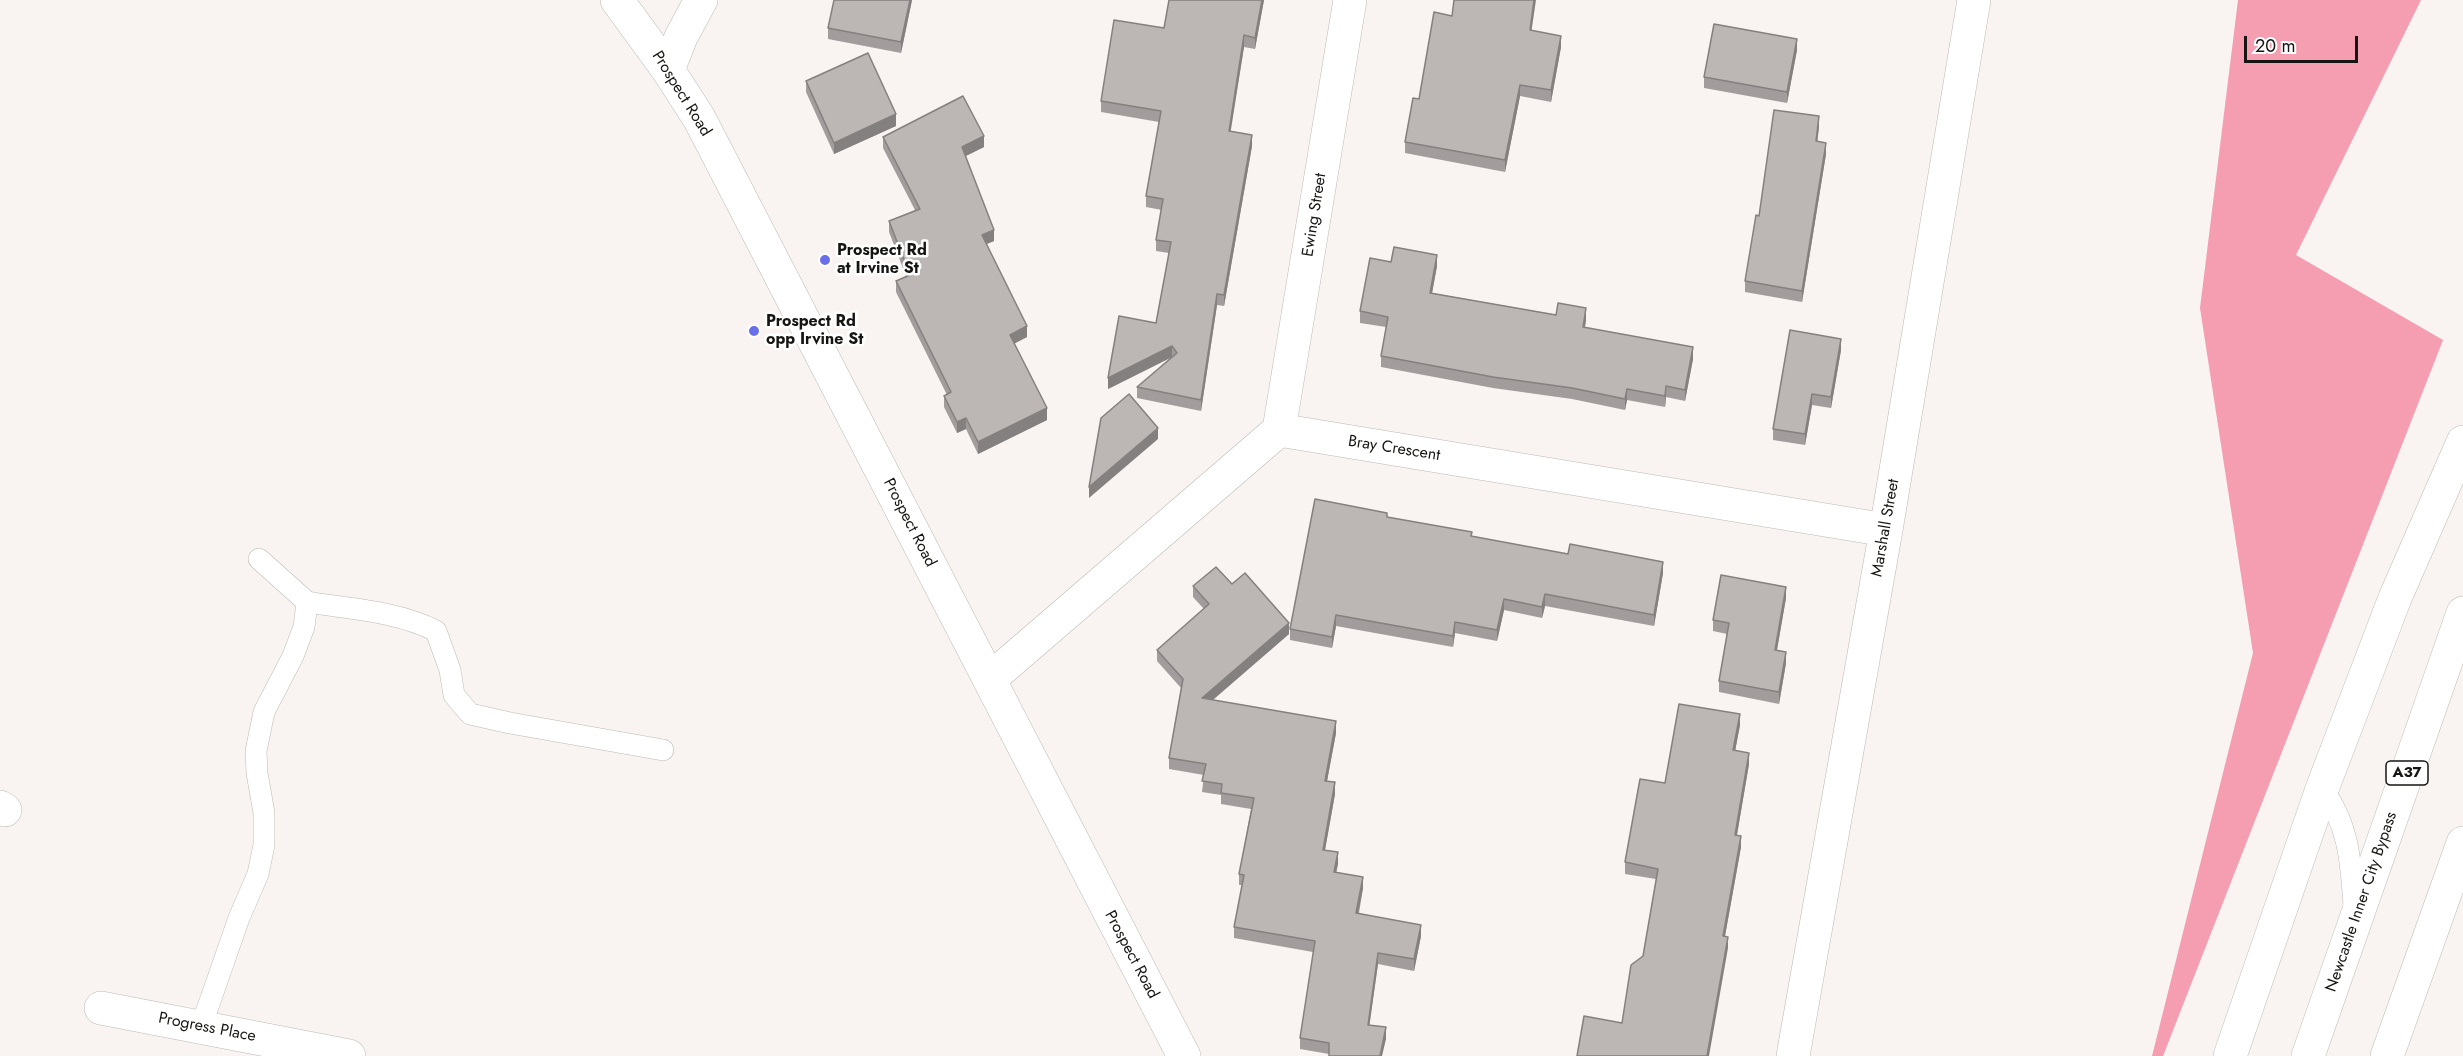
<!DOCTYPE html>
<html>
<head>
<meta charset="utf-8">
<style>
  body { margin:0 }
  #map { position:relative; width:2463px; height:1056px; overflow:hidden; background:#f9f4f1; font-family:Jost,sans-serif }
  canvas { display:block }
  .scale { position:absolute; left:2244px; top:36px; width:114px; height:27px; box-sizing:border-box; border:3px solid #161513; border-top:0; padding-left:8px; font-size:18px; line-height:21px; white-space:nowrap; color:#161513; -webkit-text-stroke:4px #fff; paint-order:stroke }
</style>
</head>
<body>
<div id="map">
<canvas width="2463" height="1056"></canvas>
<div class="scale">20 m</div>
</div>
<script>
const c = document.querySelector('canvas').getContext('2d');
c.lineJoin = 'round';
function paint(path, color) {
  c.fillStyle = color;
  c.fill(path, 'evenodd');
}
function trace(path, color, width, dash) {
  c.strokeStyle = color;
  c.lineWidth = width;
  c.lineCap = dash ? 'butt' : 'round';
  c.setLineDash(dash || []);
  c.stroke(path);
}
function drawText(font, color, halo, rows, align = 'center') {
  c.font = font + ' Jost,sans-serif';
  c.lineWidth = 5;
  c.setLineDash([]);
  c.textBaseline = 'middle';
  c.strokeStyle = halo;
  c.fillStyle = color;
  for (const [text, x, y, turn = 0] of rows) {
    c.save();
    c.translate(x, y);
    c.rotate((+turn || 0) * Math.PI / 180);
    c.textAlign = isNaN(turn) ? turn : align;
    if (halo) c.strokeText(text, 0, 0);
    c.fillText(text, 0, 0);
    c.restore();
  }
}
paint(new Path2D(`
  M 2238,0 L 2421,0 L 2296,255 L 2443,340 L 2163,1056 L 2152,1056 L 2253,653 L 2200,308 Z`), '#f59db1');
const service = new Path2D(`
  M 307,602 C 349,609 398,611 436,631 L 450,670 L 454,695 L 470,714 L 510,723 L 663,750
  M 2322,789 C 2349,824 2351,863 2354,906
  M 201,1027 L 239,918 L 258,874 L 264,845 L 264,813 L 257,773 L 256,751 L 264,712 L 293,656 L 304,627 L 307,602 L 259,559`);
const minor = new Path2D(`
  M 617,0 L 668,70 L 699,118 L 1184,1056
  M 668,70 L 681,37 L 701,0
  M 1279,430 L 1886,530
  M 1279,430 L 1350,0
  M 990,679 L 1279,430
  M 0,807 L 5,810
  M 101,1008 L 349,1056
  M 1793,1056 L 1886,530 L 1974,0`);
const trunk = new Path2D(`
  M 2230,1056 L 2322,789 L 2395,598 L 2463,442`);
const motorway = new Path2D(`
  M 2308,1056 L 2463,613
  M 2387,1056 L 2463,843`);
trace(service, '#bdb9b6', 22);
trace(minor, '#bdb9b6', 34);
trace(trunk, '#bdb9b6', 34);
trace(motorway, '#bdb9b6', 34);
trace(service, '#fff', 21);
trace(minor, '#fff', 33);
trace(trunk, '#fff', 33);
trace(motorway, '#fff', 33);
paint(new Path2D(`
  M 912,0 L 901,53 L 828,39 L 828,28 Z
  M 1264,0 L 1255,49 L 1244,47 L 1230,131 L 1252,146 L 1224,306 L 1217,305 L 1201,411 L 1137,398 L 1137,387 L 1170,358 L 1108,389 L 1156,323 L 1169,253 L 1156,251 L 1156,240 L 1162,210 L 1146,207 L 1146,196 L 1159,122 L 1101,112 L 1101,101 L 1164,28 Z
  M 1452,16 L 1532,30 L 1561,47 L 1551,102 L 1520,96 L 1505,172 L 1405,153 L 1405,142 L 1419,99 Z
  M 1797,50 L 1787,103 L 1704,88 L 1704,77 Z
  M 806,81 L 896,126 L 834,154 L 806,92 Z
  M 1819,127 L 1817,142 L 1826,154 L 1802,302 L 1745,292 L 1745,281 L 1759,216 Z
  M 883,137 L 984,147 L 965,156 L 994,241 L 986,244 L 1027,337 L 1014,343 L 1047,420 L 978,454 L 966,429 L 957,433 L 944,407 L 944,396 L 947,395 L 896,292 L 896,281 L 906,276 L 889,232 L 889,221 L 915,210 L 883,148 Z
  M 1391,262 L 1437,266 L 1432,293 L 1586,320 L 1585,327 L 1693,359 L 1685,401 L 1666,397 L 1665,407 L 1627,400 L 1625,410 L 1572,399 L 1493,388 L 1381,367 L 1381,356 L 1386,327 L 1360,323 L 1360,311 Z
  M 1841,350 L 1831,408 L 1812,405 L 1805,445 L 1773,440 L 1773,429 Z
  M 1387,517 L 1472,536 L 1663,573 L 1654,626 L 1545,606 L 1542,618 L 1504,610 L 1497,641 L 1455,633 L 1453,647 L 1336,626 L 1332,648 L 1290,640 L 1290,629 Z
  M 1232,584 L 1289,634 L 1213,700 L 1336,733 L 1327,781 L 1335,794 L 1325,850 L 1338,864 L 1336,872 L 1363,888 L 1359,913 L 1421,936 L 1414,971 L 1378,964 L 1369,1025 L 1386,1039 L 1329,1054 L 1300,1049 L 1300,1038 L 1313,952 L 1234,938 L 1234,927 L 1242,885 L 1239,885 L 1239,874 L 1251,809 L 1221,804 L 1221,795 L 1202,792 L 1204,775 L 1169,769 L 1169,758 L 1181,688 L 1157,661 L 1157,650 L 1204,609 L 1193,597 L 1193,586 Z
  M 1786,598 L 1777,650 L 1786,663 L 1779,704 L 1719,692 L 1719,681 L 1727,634 L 1713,631 L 1713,620 Z
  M 1740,725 L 1735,751 L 1749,764 L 1737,835 L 1741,847 L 1725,936 L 1728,948 L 1643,956 L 1656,879 L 1625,874 L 1625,862 L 1665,783 Z`), '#a29d9c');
paint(new Path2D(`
  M 910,0 L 912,0 L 901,53 L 901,42 Z
  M 1262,0 L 1264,0 L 1255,49 L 1255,38 Z
  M 1534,0 L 1536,0 L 1530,41 L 1530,30 Z
  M 1244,35 L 1244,47 L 1229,142 L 1229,131 Z
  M 1561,36 L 1561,47 L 1551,102 L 1551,90 Z
  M 1797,39 L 1797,50 L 1787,103 L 1787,92 Z
  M 1520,85 L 1520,96 L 1505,172 L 1505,160 Z
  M 896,114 L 896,126 L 834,154 L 834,143 Z
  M 1819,116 L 1819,127 L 1816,153 L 1816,141 Z
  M 1252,135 L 1252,146 L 1224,306 L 1224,295 Z
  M 984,136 L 984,147 L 962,158 L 962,147 Z
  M 1826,143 L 1826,154 L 1802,302 L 1802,291 Z
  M 994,230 L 994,241 L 982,246 L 982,235 Z
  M 1437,255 L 1437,266 L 1430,304 L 1430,293 Z
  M 1217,294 L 1217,305 L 1201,411 L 1201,400 Z
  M 1586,308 L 1586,320 L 1583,338 L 1583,327 Z
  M 1027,326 L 1027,337 L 1010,346 L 1010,335 Z
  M 1841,339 L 1841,350 L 1831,408 L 1831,397 Z
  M 1172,346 L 1172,357 L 1108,389 L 1108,378 Z
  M 1693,347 L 1693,359 L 1685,401 L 1685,390 Z
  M 1666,386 L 1666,397 L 1665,407 L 1665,396 Z
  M 1627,389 L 1627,400 L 1625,410 L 1625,399 Z
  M 1812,394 L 1812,405 L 1805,445 L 1805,434 Z
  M 1047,408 L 1047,420 L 978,454 L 978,442 Z
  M 966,418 L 966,429 L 957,433 L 957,422 Z
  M 1158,428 L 1158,439 L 1089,498 L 1089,487 Z
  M 1663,562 L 1663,573 L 1654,626 L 1654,615 Z
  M 1786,587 L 1786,598 L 1775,661 L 1775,650 Z
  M 1545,594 L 1545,606 L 1542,618 L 1542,607 Z
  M 1504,599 L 1504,610 L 1497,641 L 1497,630 Z
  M 1336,615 L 1336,626 L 1332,648 L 1332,637 Z
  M 1455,622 L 1455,633 L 1453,647 L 1453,636 Z
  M 1289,623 L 1289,634 L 1202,709 L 1202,698 Z
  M 1786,652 L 1786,663 L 1779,704 L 1779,692 Z
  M 1740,714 L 1740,725 L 1733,762 L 1733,750 Z
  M 1336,721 L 1336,733 L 1325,792 L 1325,781 Z
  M 1749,753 L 1749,764 L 1735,846 L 1735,835 Z
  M 1335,782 L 1335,794 L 1323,861 L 1323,850 Z
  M 1741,836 L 1741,847 L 1723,947 L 1723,936 Z
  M 1338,852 L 1338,864 L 1334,883 L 1334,872 Z
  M 1363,877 L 1363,888 L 1356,924 L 1356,913 Z
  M 1421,925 L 1421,936 L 1414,971 L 1414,959 Z
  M 1728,937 L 1728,948 L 1709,1056 L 1707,1056 Z
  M 1378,953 L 1378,964 L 1368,1036 L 1368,1025 Z
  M 1386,1027 L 1386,1039 L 1382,1056 L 1380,1056 Z`), '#84807f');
const building = new Path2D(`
  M 834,0 L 910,0 L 901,42 L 828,28 Z
  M 1169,0 L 1262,0 L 1255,38 L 1244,35 L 1229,131 L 1252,135 L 1224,295 L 1217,294 L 1201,400 L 1137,387 L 1177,353 L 1172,346 L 1108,378 L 1119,316 L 1156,323 L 1171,242 L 1156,240 L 1163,199 L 1146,196 L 1161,111 L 1101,101 L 1114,20 L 1164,28 Z
  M 1454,0 L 1534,0 L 1530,30 L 1561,36 L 1551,90 L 1520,85 L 1505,160 L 1405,142 L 1413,98 L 1419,99 L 1434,12 L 1452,16 Z
  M 1714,24 L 1797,39 L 1787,92 L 1704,77 Z
  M 868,53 L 896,114 L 834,143 L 806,81 Z
  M 963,96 L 984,136 L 962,147 L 994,230 L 982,235 L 1027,326 L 1010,335 L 1047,408 L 978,442 L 966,418 L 957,422 L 944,396 L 951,392 L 896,281 L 910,275 L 889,221 L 920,209 L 883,137 Z
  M 1774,110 L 1819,116 L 1816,141 L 1826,143 L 1802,291 L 1745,281 L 1756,215 L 1759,216 Z
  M 1394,247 L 1437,255 L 1430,293 L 1556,315 L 1558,303 L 1586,308 L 1583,327 L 1693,347 L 1685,390 L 1666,386 L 1665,396 L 1627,389 L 1625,399 L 1572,388 L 1493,377 L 1381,356 L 1388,317 L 1360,311 L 1370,258 L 1391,262 Z
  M 1790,330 L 1841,339 L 1831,397 L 1812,394 L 1805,434 L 1773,429 Z
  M 1129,394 L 1158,428 L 1089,487 L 1101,418 Z
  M 1315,499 L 1387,513 L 1387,517 L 1472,532 L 1471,536 L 1568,554 L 1570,544 L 1663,562 L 1654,615 L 1545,594 L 1542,607 L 1504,599 L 1497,630 L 1455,622 L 1453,636 L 1336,615 L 1332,637 L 1290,629 Z
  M 1216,567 L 1232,584 L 1245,573 L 1289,623 L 1202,698 L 1336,721 L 1325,781 L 1335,782 L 1323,850 L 1338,852 L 1334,872 L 1363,877 L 1356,913 L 1421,925 L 1414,959 L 1378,953 L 1368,1025 L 1386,1027 L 1380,1056 L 1329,1056 L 1329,1043 L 1300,1038 L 1315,941 L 1234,927 L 1244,875 L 1239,874 L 1254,798 L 1221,793 L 1222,784 L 1202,781 L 1206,764 L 1169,758 L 1183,679 L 1157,650 L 1209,604 L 1193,586 Z
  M 1721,575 L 1786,587 L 1775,650 L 1786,652 L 1779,692 L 1719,681 L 1729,623 L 1713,620 Z
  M 1679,704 L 1740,714 L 1733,750 L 1749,753 L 1735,835 L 1741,836 L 1723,936 L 1728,937 L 1707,1056 L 1577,1056 L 1584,1016 L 1622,1023 L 1631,965 L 1643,956 L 1658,869 L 1625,862 L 1640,779 L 1665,783 Z`);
paint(building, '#bcb7b5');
trace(building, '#84807f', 1.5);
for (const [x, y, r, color] of [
  [825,260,6,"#696fe9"],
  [754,331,6,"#696fe9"]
]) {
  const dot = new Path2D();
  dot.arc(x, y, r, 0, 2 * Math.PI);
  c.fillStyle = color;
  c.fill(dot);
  trace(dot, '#fff', 2);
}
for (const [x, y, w] of [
  [2407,773,42]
]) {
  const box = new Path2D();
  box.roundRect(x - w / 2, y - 12, w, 24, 4.5);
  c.fillStyle = '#fff';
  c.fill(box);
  trace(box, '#161513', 1.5);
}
drawText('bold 15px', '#161513', null, [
  ["A37",2407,773]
]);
drawText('16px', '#161513', '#fff', [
  ["Prospect Road",681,94,58],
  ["Ewing Street",1315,215,-81],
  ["Bray Crescent",1394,449,9],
  ["Prospect Road",909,523,63],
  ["Marshall Street",1886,528,-80],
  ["Newcastle Inner City Bypass",2362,902,-71],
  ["Prospect Road",1131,955,62],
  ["Progress Place",207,1028,11]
]);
drawText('bold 16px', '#161513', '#fff', [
  ["Prospect Rd",837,251],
  ["at Irvine St",837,269],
  ["Prospect Rd",766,322],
  ["opp Irvine St",766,340]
], 'left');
</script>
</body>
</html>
